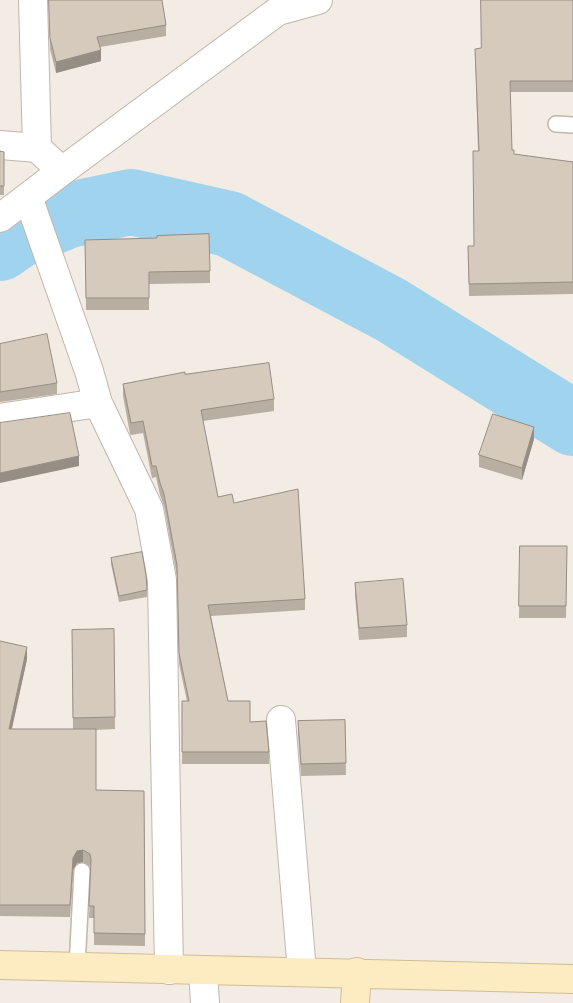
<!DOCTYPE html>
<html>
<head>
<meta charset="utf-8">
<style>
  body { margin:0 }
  canvas { display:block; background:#f2ece4 }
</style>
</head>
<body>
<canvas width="573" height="1003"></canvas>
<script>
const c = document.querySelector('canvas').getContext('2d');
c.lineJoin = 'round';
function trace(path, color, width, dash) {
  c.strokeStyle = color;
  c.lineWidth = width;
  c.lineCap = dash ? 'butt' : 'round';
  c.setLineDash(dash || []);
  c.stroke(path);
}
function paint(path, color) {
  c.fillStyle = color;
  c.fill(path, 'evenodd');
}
trace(new Path2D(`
  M 0,248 L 17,236 L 69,215 L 131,202 L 229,224 L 391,310 L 573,423`), '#a0d4ee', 66);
const lane = new Path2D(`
  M 556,124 L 573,125
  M 77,967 L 82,871`);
const street = new Path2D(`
  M 33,0 L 37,148
  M 0,145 L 37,148 L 62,171 L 0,218
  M 62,171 L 278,11 L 318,0
  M 28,197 L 89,371 L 98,403 L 149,509 L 162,580 L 169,970
  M 0,418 L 98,403
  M 281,720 L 302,972
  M 203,971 L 205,1003`);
const secondary = new Path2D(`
  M 0,965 L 573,979
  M 355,1003 L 357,972`);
trace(lane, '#c0b6aa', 18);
trace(street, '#c0b6aa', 30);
trace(secondary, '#d1bd94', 30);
trace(lane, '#fff', 15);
trace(street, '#fff', 28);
trace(secondary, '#fdebc2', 28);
paint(new Path2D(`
  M 49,0 L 166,25 L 166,36 L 100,47 L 101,61 L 56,73 L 50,49 Z
  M 573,0 L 573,92 L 510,92 L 512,150 L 514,154 L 573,162 L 573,294 L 469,296 L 468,246 L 474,246 L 478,151 L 475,49 L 481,48 Z
  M 0,151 L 4,152 L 4,195 L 0,195 Z
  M 85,240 L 210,271 L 210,283 L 149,284 L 149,310 L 86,310 Z
  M 0,344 L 57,383 L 57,394 L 0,402 Z
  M 185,374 L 274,399 L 274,411 L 203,421 L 218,497 L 234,503 L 305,599 L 305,610 L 211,616 L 228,701 L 250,722 L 269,752 L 269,764 L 182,764 L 182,701 L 187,701 L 179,664 L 177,577 L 164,506 L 160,495 L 156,477 L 152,478 L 143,433 L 131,435 L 130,434 L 123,396 L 123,384 Z
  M 534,439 L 522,480 L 479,467 L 479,455 Z
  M 520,546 L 567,546 L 566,618 L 519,618 Z
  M 111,558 L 147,590 L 147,597 L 119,602 L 111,564 Z
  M 355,583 L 407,625 L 407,637 L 359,640 L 355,595 Z
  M 114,629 L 115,729 L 96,730 L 96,790 L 144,791 L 145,946 L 94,945 L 94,918 L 89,918 L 91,869 L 90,866 L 83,862 L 77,863 L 73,870 L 70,917 L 0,916 L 0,641 L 27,659 L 12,729 L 73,729 L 72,630 Z
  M 345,720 L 346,775 L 301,776 L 298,733 L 298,721 Z`), '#b8aea2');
paint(new Path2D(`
  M 101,50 L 101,61 L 56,73 L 56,62 Z
  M 534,427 L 534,439 L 522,480 L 522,468 Z
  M 79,456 L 79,466 L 0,483 L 0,473 Z
  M 27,647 L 27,659 L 9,741 L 9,729 Z
  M 83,850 L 83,862 L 77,863 L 73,870 L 70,917 L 73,858 L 77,851 Z`), '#968d84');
const building = new Path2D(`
  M 49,0 L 162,0 L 166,25 L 97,37 L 101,50 L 56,62 L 50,38 Z
  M 481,0 L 573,0 L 573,81 L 510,81 L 512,150 L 514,150 L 514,154 L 573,162 L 573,282 L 469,284 L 468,246 L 474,246 L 473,151 L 479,151 L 475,49 L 481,48 Z
  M 0,151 L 4,152 L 4,186 L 0,186 Z
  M 209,234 L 210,271 L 149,272 L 149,298 L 86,298 L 85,240 L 157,238 L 157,236 Z
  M 47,334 L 57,383 L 0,392 L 0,344 Z
  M 269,363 L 274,399 L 201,410 L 218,497 L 232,494 L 234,503 L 298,489 L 305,599 L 208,605 L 228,701 L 250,701 L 250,722 L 266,721 L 269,752 L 182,752 L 182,701 L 189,701 L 179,653 L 177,565 L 164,494 L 160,483 L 156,466 L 152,466 L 143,421 L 131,423 L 123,384 L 185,372 L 185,374 Z
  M 70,413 L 79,456 L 0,473 L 0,423 Z
  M 493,414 L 534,427 L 522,468 L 479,455 Z
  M 520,546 L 567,546 L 566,606 L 519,606 Z
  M 142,552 L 146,575 L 147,590 L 119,596 L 111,558 Z
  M 403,579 L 407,625 L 359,628 L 355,583 Z
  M 114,629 L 115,717 L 73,718 L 72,630 Z
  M 0,641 L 27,647 L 9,729 L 96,729 L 96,790 L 144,791 L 145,934 L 94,933 L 94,906 L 89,906 L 91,859 L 90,854 L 83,850 L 77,851 L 73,858 L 70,905 L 0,905 Z
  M 345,720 L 346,763 L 301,764 L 298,721 Z`);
paint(building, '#d6cabc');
trace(building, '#968d84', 1);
</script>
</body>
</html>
